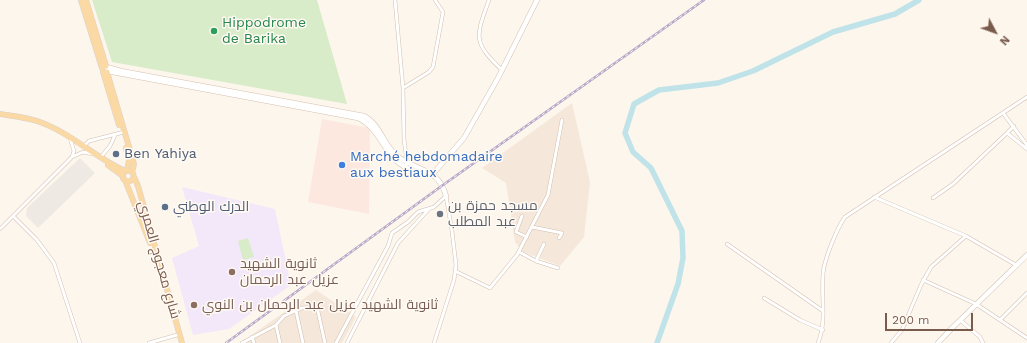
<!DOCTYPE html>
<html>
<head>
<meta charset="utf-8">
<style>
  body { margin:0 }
  #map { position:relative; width:1027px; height:343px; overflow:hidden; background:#fdf6ec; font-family:"Work Sans",sans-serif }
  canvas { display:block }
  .north { position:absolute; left:975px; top:12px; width:40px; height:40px; -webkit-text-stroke:3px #fffaf3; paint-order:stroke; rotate:131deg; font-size:11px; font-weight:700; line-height:16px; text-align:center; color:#7a5c4d }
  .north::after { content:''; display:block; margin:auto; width:14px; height:18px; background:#7a5c4d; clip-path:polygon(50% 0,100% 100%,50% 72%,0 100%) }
  .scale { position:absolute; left:885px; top:313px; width:88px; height:18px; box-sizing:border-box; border:2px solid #7a5c4d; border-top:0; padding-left:5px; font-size:12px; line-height:14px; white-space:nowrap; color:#7a5c4d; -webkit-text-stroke:3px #fffaf3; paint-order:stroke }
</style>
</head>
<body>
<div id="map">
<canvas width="1027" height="343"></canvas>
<div class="north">N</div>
<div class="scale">200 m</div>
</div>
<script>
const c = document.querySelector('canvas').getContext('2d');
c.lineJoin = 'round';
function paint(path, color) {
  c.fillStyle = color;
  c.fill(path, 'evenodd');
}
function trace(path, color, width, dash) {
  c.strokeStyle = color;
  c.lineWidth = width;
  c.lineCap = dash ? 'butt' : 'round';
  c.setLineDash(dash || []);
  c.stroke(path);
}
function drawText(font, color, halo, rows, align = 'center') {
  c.font = font + ' "Work Sans",Cairo,sans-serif';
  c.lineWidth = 3;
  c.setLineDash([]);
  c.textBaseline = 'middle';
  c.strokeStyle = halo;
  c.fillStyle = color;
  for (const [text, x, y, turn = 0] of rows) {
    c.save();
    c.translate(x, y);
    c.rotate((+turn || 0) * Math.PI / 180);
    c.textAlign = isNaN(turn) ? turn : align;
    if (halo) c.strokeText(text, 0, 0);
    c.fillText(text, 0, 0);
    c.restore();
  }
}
paint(new Path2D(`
  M 572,103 L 590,182 L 584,237 L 560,266 L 523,252 L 515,242 L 506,183 L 482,168 Z
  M 316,290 L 356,317 L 342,343 L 240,343 Z`), '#f5e8da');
paint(new Path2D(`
  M 322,119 L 370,128 L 369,214 L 308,202 Z`), '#fde8e0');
paint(new Path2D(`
  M 80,158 L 95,173 L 38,228 L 26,216 L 27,208 Z`), '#efe9e4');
paint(new Path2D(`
  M 182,187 L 275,209 L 291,285 L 229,329 L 193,335 L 172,258 L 199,246 Z`), '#f3e8fa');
paint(new Path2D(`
  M 92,0 L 317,0 L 347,104 L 112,62 Z
  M 248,238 L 254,257 L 243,260 L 238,241 Z`), '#d8ecc9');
trace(new Path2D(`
  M 657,343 L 678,284 L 683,258 L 682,231 L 651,168 L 633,152 L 625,133 L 634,104 L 659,90 L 718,83 L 753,71 L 833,32 L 895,14 L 919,0`), '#bfe3e8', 5.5);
const street = new Path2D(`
  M 395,0 L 403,88 L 404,139 L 407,162 L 406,167
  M 489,0 C 476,36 472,42 502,70
  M 403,88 L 429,72 L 433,67 L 443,12 L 435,0
  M 1003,113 L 1027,145
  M 1014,126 L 1007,133 L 1027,149
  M 70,138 L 74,151 L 72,157 L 83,152 L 93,154
  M 84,146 L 89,141 L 124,132
  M 100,158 L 110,146 L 115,135
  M 874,197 L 966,236 L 1016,265
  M 933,198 L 953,184 L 1007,133
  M 13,216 L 37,240 L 54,263 L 80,343
  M 522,216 L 516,232 L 527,237
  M 532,227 L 562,233 L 559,238
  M 0,229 L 72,157
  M 727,244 L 823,311
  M 519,252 L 536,261 L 558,268
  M 536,261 L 544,244
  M 455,271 L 490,288 L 517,255 L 548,195 L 562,120
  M 923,280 L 976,304 L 1027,338
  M 764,298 L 800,320 L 823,330
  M 296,311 L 303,343
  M 960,320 L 980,337 L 983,343
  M 1000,320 L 1027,293
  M 276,325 L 280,343
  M 252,337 L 254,343
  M 149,343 L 177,335
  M 242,343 L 276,325 L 284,316 L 302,308 L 317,307 L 325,343
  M 336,343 L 388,246 L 392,233 L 408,222 L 418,212 L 434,207 L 446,196 L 452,231 L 456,265 L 454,280 L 434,343
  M 347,343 L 398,243 L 429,209
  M 818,343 C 827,321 821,298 823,275 C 823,262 837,228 845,217 L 1027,97
  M 891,343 L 902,330 L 921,285 L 931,267 L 966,236`);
const secondary = new Path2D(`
  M 107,67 L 121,71 L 364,116 C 381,125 383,145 397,156 C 416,171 439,168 446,196
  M 107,71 L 358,118 C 388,132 381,169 429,174
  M 432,175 L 464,138 L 498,78 L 537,0
  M 938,343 L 952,328 L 1027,255`);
const primary = new Path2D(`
  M 81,0 L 102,68
  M 86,0 L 106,66
  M 103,72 L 119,125
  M 107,72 L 134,164 L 132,172
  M 0,114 C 12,116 25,117 37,121 C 70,132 94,157 125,171
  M 126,148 L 129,160 L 127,171
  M 108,165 L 123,176
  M122.5 176a5.5 5.5 0 1 1 11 0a5.5 5.5 0 1 1-11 0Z
  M 134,177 L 138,186 L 182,343
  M 125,180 L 150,243`);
trace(street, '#d1beb0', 4);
trace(secondary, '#d6c0b0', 5.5);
trace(primary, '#dad1cd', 6);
trace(street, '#fff', 3);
trace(secondary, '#fff', 4.5);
trace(primary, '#fbd9a5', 5);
const rail = new Path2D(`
  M 226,343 L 443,185 L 704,0`);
trace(rail, '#b9a8c9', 2.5);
trace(rail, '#fffaf3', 1, [3]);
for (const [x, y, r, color] of [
  [214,31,4,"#2e9e5b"],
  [116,154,4,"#5c6f8a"],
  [342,165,4,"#3f7fe0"],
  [165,207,4,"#5c6f8a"],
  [440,214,4,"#6b7280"],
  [232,272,4,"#8d6e63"],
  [194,305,4,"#8d6e63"]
]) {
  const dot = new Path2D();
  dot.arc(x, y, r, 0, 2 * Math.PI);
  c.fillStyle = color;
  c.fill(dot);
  trace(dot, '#fffaf3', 1.5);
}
drawText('14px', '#27864d', '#fffaf3', [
  ["Hippodrome",222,23],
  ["de Barika",222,39]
], 'left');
drawText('14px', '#4e5e75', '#fffaf3', [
  ["Ben Yahiya",124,154],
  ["الدرك الوطني",173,207]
], 'left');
drawText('14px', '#366cbe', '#fffaf3', [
  ["Marché hebdomadaire",350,157],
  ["aux bestiaux",350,173]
], 'left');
drawText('14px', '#5b616d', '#fffaf3', [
  ["مسجد حمزة بن",448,206],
  ["عبد المطلب",448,222]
], 'left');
drawText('14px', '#7a5c4d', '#fffaf3', [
  ["شارع معجوج العمري",159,260,74]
]);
drawText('14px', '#785e54', '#fffaf3', [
  ["ثانوية الشهيد",240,264],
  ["عزيل عبد الرحمان",240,280],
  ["ثانوية الشهيد عزيل عبد الرحمان بن النوي",202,305]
], 'left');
</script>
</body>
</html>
